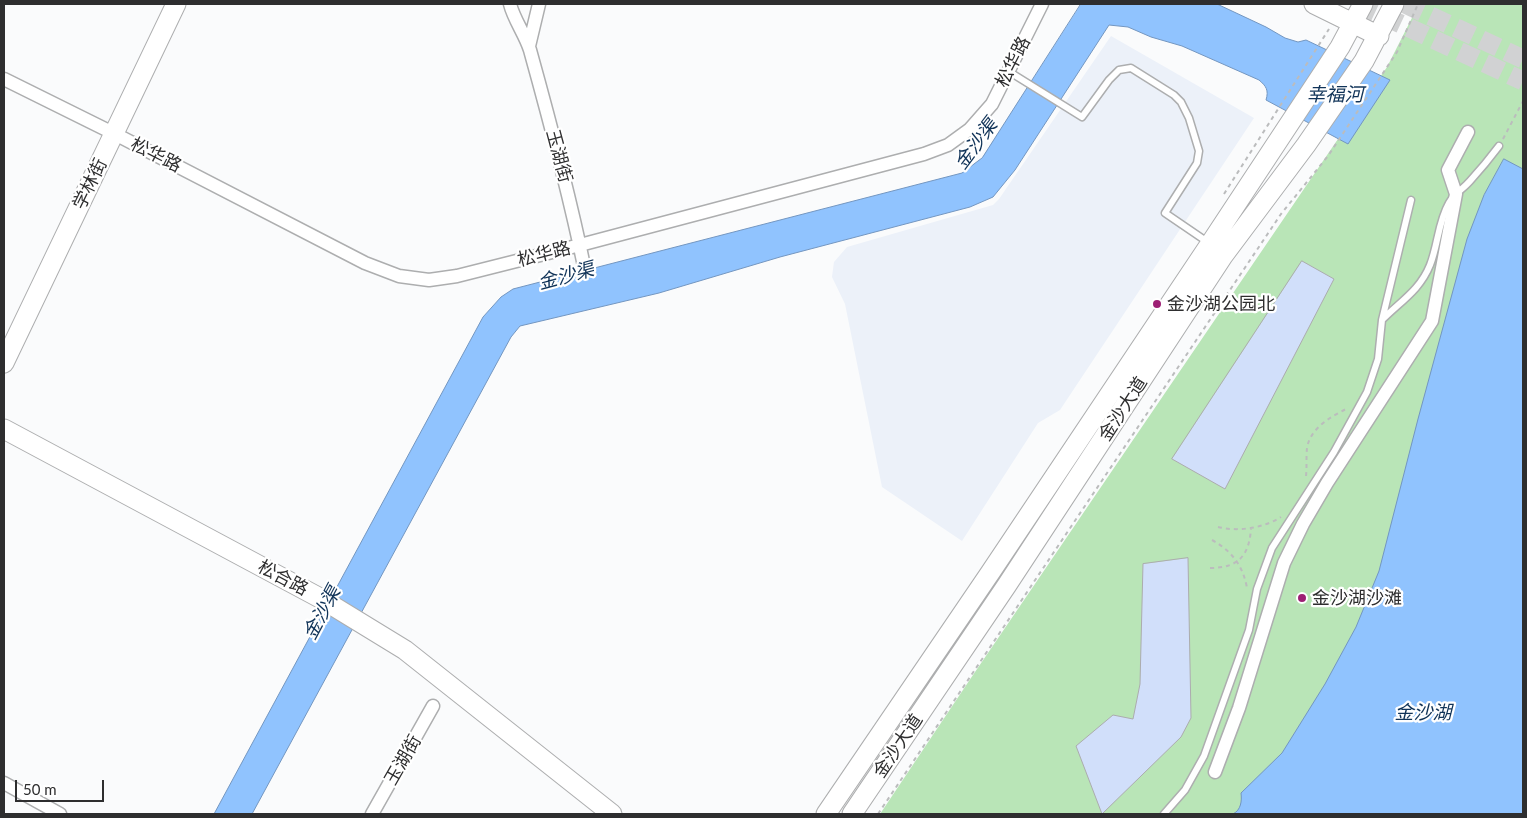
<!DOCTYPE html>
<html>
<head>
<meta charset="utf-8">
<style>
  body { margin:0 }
  #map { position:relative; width:1527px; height:818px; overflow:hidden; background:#fafbfc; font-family:Lato,sans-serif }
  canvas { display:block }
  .frame { position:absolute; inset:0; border:5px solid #2e2e2f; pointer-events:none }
  .scale { position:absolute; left:15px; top:780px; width:89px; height:22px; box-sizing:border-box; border:2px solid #2e2e2f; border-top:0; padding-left:6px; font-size:15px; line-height:18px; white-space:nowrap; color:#2e2e2f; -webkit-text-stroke:4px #fff; paint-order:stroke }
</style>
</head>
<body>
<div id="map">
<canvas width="1527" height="818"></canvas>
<div class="frame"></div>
<div class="scale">50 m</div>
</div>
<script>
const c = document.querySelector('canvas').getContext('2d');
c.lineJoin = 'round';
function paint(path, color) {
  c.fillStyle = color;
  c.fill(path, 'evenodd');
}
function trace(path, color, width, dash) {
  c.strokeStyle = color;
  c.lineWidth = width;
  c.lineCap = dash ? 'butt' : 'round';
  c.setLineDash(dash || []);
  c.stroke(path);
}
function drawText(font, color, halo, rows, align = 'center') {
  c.font = font + ' Lato,"Noto Sans SC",sans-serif';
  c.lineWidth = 4.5;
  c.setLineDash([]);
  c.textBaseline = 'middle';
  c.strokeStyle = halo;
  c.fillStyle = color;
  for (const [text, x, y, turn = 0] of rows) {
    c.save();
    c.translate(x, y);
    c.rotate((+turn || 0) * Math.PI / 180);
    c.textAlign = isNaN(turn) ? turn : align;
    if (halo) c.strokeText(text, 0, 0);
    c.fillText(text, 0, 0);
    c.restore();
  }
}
paint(new Path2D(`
  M 1111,36 L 1254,118 L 1060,410 L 1038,423 L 962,541 L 882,487 L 845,304 L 832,277 L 834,262 L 847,247 L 993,205 L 999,199 Z`), '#ecf1f9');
paint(new Path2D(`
  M 1419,4 L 1523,4 L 1523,814 L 880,814 L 975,672 L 1387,67 Z`), '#b9e5b7');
const water = new Path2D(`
  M 1081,4 L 1217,4 L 1266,27 L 1285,38 L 1298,42 L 1306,40 L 1390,80 L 1348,144 L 1266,100 C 1269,90 1266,86 1259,80 L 1182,46 L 1151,37 L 1128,27 L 1109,25 L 1015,170 L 993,197 L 970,207 L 780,257 L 659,293 L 520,326 L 511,337 L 252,814 L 214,814 L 483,317 L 501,297 L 513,289 L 962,173 L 982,158 Z
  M 1504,159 L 1523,169 L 1523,814 L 1233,814 C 1241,810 1242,801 1241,793 L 1282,753 L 1325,684 L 1356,627 L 1379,571 L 1418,419 L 1467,239 L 1484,195 Z`);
paint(water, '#90c3fe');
trace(water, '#7396c0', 1);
const building = new Path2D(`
  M 1302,261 L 1334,279 L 1225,489 L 1172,459 Z
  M 1188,558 L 1191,718 L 1181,737 L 1102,814 L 1076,746 L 1113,715 L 1133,719 L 1140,684 L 1143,564 Z`);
paint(building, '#d1dffa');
trace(building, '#acacae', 1);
trace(new Path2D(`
  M 1358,4 L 1523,81
  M 1405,4 L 1523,59`), '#d1d2d3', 19, [19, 9]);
const lane = new Path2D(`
  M 1008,71 L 1082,117 L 1109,80 L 1119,70 L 1131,68 L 1174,95 L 1181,102 L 1189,118 L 1199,151 L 1197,163 L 1165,213 L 1209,243
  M 1383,319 C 1401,301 1420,290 1430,265 C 1438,245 1438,222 1449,203 C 1454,194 1463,189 1470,181 C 1480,170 1490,158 1499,146
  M 1164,814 L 1185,790 L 1204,756 L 1249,630 L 1257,589 L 1272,548 L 1334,452 L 1367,392 L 1378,359 L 1382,320 L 1411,200`);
const street = new Path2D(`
  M 510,4 C 514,20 525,34 530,50 C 550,122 569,193 584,266
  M 529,46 L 539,4
  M 4,79 L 115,134 L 365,263 L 399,276 L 429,280 L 457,276 L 580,245 L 924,154 L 948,145 L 970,129 L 992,104 L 1042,4
  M 1215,772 L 1239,708 L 1284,563 L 1303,524 L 1327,483 L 1432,321 L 1456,194 L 1448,170 L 1468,132
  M 4,783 L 60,814
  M 372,814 L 433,706`);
const secondary = new Path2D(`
  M 1314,4 L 1379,36
  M 4,363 L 176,4
  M 4,429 L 320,598 L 405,650 L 612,814
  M 826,814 L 990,573 L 1210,244 L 1340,47 L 1363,4
  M 852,814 L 1007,585 L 1223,256 L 1306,145 L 1364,61 L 1394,4`);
trace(lane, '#adaeaf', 9);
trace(street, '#adaeaf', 15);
trace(secondary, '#adaeaf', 21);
trace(new Path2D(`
  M 1503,139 L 1523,101
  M 1224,194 L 1329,29
  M 1306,476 C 1307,467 1306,457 1307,448 C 1310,428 1332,416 1348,408
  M 1218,527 C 1238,532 1264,528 1281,517
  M 1212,540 C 1232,551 1243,566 1247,588
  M 1210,568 C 1238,568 1249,556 1251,529
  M 878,814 L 1281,214 L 1328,156 L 1397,52 L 1418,4`), '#bbbcbd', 2, [4, 4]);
trace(lane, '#fff', 6);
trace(street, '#fff', 12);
trace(secondary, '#fff', 19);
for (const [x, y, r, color] of [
  [1157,304,5,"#9d1f74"],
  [1302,598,5,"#9d1f74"]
]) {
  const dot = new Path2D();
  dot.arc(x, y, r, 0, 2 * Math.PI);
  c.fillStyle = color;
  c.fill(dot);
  trace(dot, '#fff', 2);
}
drawText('18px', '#2e2e2f', '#fff', [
  ["松华路",1013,62,-63],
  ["松华路",156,155,27],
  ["玉湖街",559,156,75],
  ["学林街",90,184,-64],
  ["松华路",544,254,-14],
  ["金沙大道",1123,409,-57],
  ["松合路",283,578,28],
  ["金沙大道",898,746,-56],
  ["玉湖街",403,760,-60]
]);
drawText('18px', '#2e2e2f', '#fff', [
  ["金沙湖公园北",1167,304],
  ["金沙湖沙滩",1312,598]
], 'left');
drawText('italic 19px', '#103358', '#fff', [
  ["幸福河",1335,95],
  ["金沙渠",976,144,-53],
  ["金沙渠",566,276,-15],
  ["金沙渠",322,613,-62],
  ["金沙湖",1423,713]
]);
</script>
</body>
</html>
